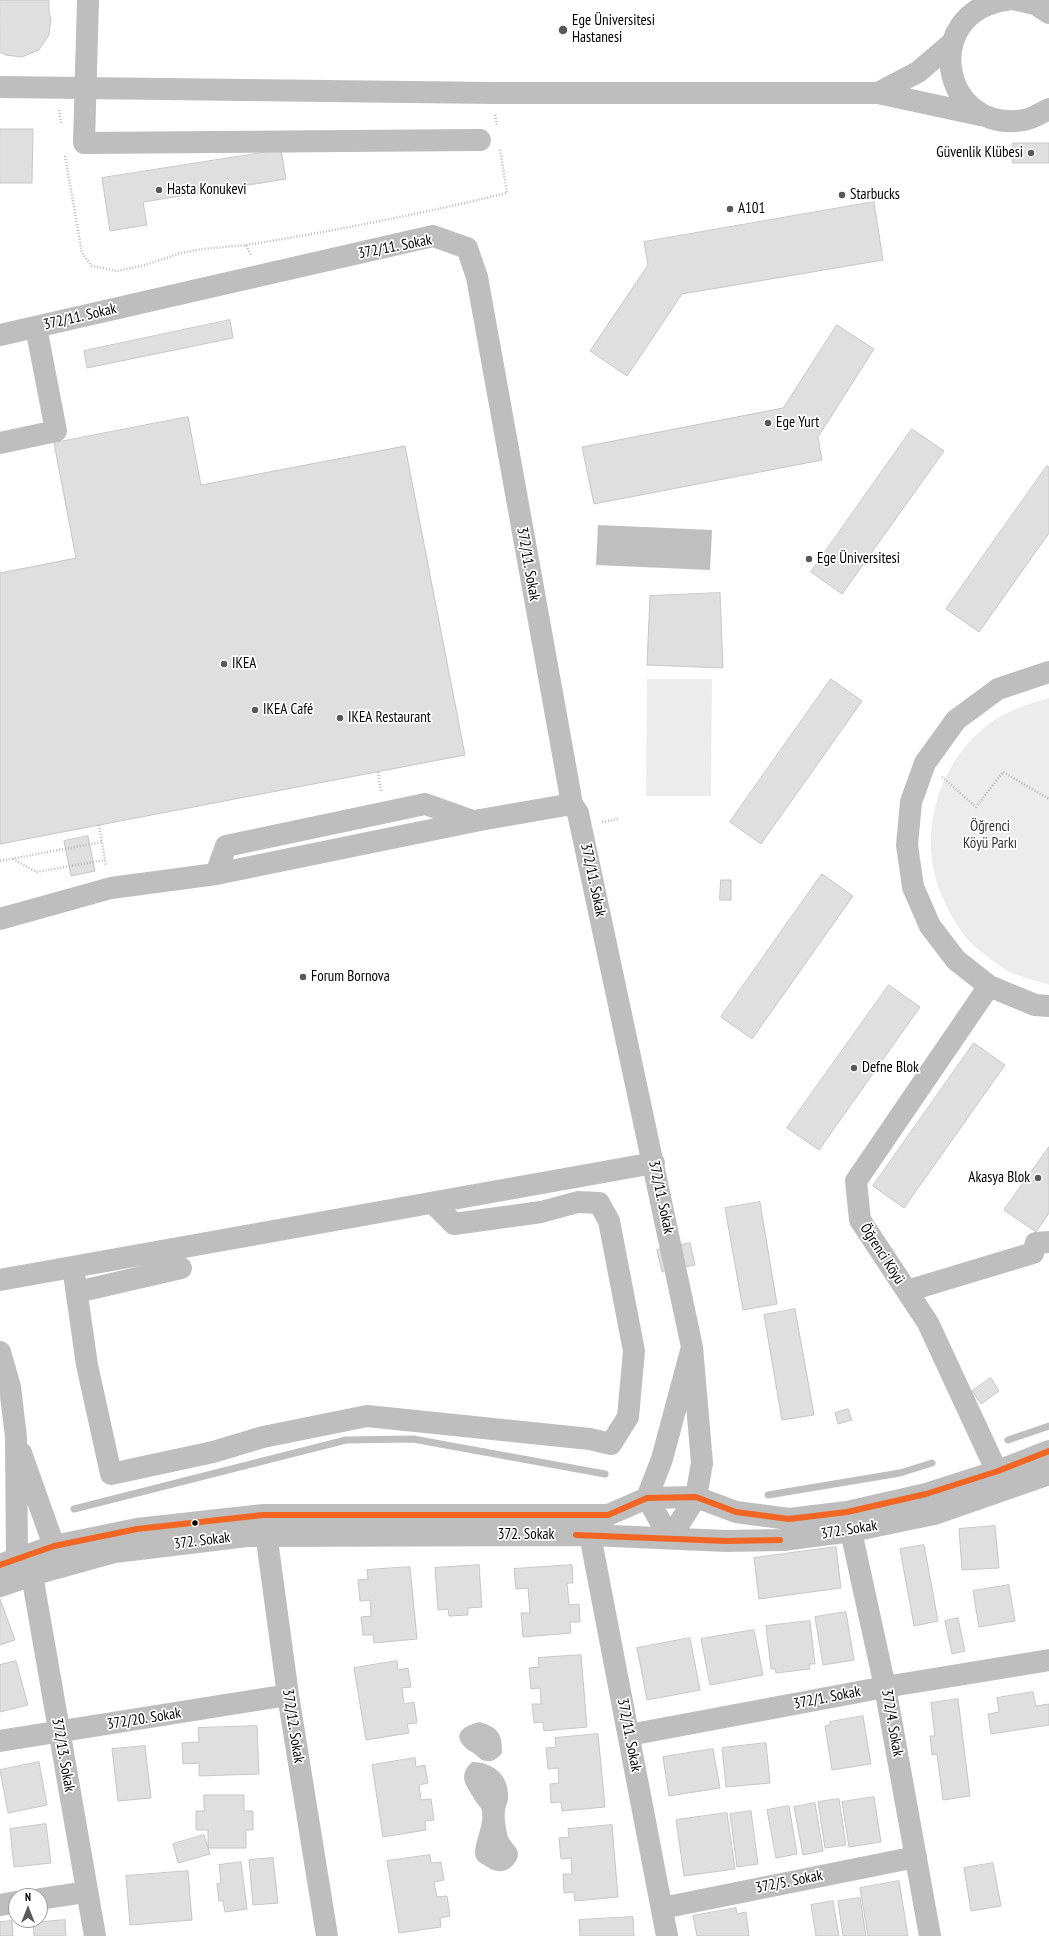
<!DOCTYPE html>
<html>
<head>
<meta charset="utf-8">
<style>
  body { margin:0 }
  #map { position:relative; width:1049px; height:1936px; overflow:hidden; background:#fff; font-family:"PT Sans Narrow",sans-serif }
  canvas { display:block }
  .north { position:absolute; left:8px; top:1888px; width:40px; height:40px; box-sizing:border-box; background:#fff; border:1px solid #999; border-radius:50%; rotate:0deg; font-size:11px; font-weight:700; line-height:16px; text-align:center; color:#000 }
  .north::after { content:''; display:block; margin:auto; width:14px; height:18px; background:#595959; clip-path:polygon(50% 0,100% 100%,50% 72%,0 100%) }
</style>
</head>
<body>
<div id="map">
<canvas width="1049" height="1936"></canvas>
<div class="north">N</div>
</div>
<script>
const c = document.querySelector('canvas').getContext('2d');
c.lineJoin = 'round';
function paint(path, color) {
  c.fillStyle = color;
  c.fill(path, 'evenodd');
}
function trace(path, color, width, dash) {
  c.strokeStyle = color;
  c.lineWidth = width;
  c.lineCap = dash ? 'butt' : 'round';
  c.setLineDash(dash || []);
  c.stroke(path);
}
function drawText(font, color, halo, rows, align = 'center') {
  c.font = font + ' "PT Sans Narrow",sans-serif';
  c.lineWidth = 3.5;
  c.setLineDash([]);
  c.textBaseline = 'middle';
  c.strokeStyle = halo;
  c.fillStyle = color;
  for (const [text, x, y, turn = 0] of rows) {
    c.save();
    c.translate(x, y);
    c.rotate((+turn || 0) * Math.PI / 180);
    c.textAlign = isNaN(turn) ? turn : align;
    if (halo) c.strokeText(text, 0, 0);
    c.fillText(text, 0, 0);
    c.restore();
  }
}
paint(new Path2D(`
  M 647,679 L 712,679 L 711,796 L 646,796 Z
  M 1049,698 L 1049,985 C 1038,981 1025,978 1014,974 C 1003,969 989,958 979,950 C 962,937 950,915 942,896 C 917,837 936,767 986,726 C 1004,712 1027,704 1049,698 Z`), '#ececec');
paint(new Path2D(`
  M 598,525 L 712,530 L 710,570 L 596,565 Z
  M 480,1722 C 499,1728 502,1734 502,1753 C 498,1758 493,1762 487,1761 C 482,1761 480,1758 476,1755 C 473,1752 469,1751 466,1748 C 450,1733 466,1725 480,1722 Z
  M 472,1762 C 492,1762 508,1774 508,1795 C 509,1801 505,1806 505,1812 C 504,1819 506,1827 507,1833 C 508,1842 518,1846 518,1854 C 518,1861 511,1868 506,1870 C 499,1873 491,1870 486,1866 C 483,1864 480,1863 478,1861 C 469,1850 485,1828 482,1811 C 481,1807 478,1805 476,1802 C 468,1787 456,1777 472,1762 Z`), '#bfbfbf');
trace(new Path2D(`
  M 1008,1440 L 1049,1426
  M 768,1495 L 900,1473 L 932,1463
  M 74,1509 L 346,1440 L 413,1439 L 605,1474`), '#bfbfbf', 7);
const building = new Path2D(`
  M 0,0 L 49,0 L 49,13 L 51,18 L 49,35 L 39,50 L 22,57 L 5,55 L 0,52 Z
  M 0,129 L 33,129 L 32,183 L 0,183 Z
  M 1013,143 L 1049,143 L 1049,163 L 1013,163 Z
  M 281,150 L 286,179 L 143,202 L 147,225 L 110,231 L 102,178 Z
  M 874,202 L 883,260 L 682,294 L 627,376 L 590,351 L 648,265 L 644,242 Z
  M 230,320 L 233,338 L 87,368 L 84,351 Z
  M 837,325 L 874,349 L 818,437 L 822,460 L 594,504 L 582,447 L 783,408 Z
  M 188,417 L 201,485 L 405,446 L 465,755 L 0,844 L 0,573 L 76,558 L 54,443 Z
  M 912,429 L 944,451 L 842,594 L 811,572 Z
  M 1047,466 L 1049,467 L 1049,533 L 979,632 L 946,609 Z
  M 720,593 L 723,668 L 647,665 L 650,596 Z
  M 831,679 L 862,701 L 761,844 L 730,822 Z
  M 88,836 L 95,871 L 71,876 L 64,841 Z
  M 822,874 L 853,896 L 752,1039 L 721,1017 Z
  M 721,880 L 731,880 L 731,900 L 720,900 Z
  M 889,985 L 920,1007 L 819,1150 L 787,1128 Z
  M 974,1043 L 1005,1065 L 904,1208 L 873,1186 Z
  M 1049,1147 L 1049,1213 L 1036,1232 L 1004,1210 Z
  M 760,1202 L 777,1304 L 743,1310 L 725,1208 Z
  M 690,1243 L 695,1265 L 662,1272 L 657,1250 Z
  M 795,1309 L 814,1415 L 782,1420 L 764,1315 Z
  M 991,1378 L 999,1391 L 981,1404 L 972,1391 Z
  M 848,1409 L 852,1420 L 838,1424 L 835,1413 Z
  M 995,1526 L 999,1568 L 962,1570 L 959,1529 Z
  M 924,1545 L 938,1621 L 914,1626 L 900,1549 Z
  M 836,1547 L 841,1588 L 759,1599 L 754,1558 Z
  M 479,1565 L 482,1607 L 468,1608 L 468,1615 L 449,1616 L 448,1609 L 438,1610 L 435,1568 Z
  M 572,1565 L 573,1583 L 567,1583 L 569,1605 L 579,1604 L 580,1622 L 570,1622 L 571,1633 L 523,1637 L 521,1613 L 530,1613 L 528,1588 L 516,1589 L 514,1569 Z
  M 410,1567 L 417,1639 L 374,1643 L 373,1635 L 363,1635 L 361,1617 L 371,1616 L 370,1600 L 360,1601 L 358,1580 L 368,1579 L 367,1570 Z
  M 1009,1585 L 1015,1621 L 979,1627 L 973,1591 Z
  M 0,1599 L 15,1640 L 0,1645 Z
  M 846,1612 L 854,1660 L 823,1665 L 815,1617 Z
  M 958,1618 L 965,1651 L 952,1654 L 945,1621 Z
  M 810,1621 L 815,1664 L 809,1664 L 810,1669 L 776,1673 L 775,1669 L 771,1669 L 766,1626 Z
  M 754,1630 L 763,1675 L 710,1685 L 701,1639 Z
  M 690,1638 L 700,1690 L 647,1700 L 637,1648 Z
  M 581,1655 L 587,1727 L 544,1731 L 543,1722 L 534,1723 L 532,1704 L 541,1704 L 540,1688 L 531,1689 L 529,1668 L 539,1667 L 538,1658 Z
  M 16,1661 L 28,1705 L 0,1712 L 0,1665 Z
  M 397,1661 L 398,1670 L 408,1668 L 411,1687 L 402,1688 L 404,1704 L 414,1702 L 417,1723 L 407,1724 L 409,1733 L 366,1740 L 354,1668 Z
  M 1033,1692 L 1036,1706 L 1049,1704 L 1049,1725 L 991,1734 L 988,1714 L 999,1712 L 997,1698 Z
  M 958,1699 L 970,1796 L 943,1800 L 937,1754 L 932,1755 L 930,1736 L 935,1736 L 931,1703 Z
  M 863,1716 L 871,1764 L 832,1770 L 825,1726 L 830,1725 L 830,1722 Z
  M 257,1726 L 259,1774 L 199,1776 L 199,1763 L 183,1764 L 182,1743 L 199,1742 L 198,1728 Z
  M 598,1734 L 605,1807 L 562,1811 L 561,1802 L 551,1803 L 550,1784 L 559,1783 L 558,1768 L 548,1769 L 546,1748 L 556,1747 L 555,1738 Z
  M 766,1743 L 770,1783 L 726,1787 L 722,1748 Z
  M 145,1746 L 151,1798 L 118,1801 L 112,1749 Z
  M 713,1749 L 720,1788 L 669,1796 L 663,1757 Z
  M 415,1758 L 416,1767 L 425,1765 L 428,1783 L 419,1785 L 421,1800 L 431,1799 L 434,1820 L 425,1821 L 426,1830 L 383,1837 L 372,1765 Z
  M 39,1762 L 47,1805 L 8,1813 L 0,1770 Z
  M 204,1795 L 244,1795 L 244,1811 L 253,1811 L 253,1830 L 246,1830 L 246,1848 L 208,1848 L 208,1830 L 196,1830 L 196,1811 L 204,1811 Z
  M 874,1797 L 881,1842 L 849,1847 L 842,1802 Z
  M 839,1799 L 846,1845 L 825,1848 L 818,1802 Z
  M 815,1803 L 823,1851 L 803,1855 L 794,1807 Z
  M 789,1806 L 797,1854 L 776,1858 L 767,1810 Z
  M 751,1811 L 758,1864 L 737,1867 L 730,1814 Z
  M 727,1813 L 735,1869 L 684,1876 L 676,1820 Z
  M 46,1824 L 51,1863 L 14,1867 L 10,1829 Z
  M 612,1825 L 618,1897 L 575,1901 L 574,1892 L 564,1893 L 563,1874 L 572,1874 L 571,1858 L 561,1859 L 559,1838 L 569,1837 L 568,1829 Z
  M 204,1835 L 210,1854 L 178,1863 L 173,1844 Z
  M 430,1855 L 431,1863 L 441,1862 L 444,1880 L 434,1882 L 437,1897 L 447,1896 L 450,1916 L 440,1918 L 441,1927 L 399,1933 L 387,1861 Z
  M 273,1858 L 278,1903 L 253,1905 L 249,1860 Z
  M 241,1862 L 247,1909 L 225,1912 L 223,1901 L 219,1901 L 217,1884 L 221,1883 L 219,1865 Z
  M 993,1863 L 1001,1906 L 971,1911 L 964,1868 Z
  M 188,1871 L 192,1920 L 130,1925 L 126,1876 Z
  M 899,1881 L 908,1936 L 868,1936 L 860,1888 Z
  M 860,1898 L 866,1936 L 843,1936 L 838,1901 Z
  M 833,1901 L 839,1936 L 816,1936 L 811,1905 Z
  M 736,1908 L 737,1914 L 746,1912 L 749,1936 L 697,1936 L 693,1916 Z
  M 633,1917 L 634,1936 L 580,1936 L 579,1920 Z
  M 65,1920 L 66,1936 L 34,1936 L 33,1923 Z
  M 12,1921 L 13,1936 L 0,1936 L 0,1922 Z`);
paint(building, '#dfdfdf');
trace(building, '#c7c7c7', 1);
trace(new Path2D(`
  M 59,110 L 61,123
  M 495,115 L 497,126
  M 65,156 L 82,253 L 92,266 L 117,271 L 145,265 L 181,253 L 202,249 L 246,245 L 251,255
  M 246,245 C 334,231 420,214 507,193 L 500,149
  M 378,772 L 381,791
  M 942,777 L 976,807 L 1003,772 L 1049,799
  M 602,822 L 619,819
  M 99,825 L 106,866
  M 13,859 L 36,872 L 105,860
  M 0,861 L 102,842`), '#b9b9b9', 2.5, [1, 2]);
trace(new Path2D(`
  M 88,0 L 84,143 L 480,140
  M 1006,0 C 920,12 940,134 1024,120 C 1032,119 1041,113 1049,109
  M 1017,0 L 1035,4 L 1049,13
  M 0,87 L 492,93 L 878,93 L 985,116
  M 878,93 L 918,72 L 951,44
  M 0,335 L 433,236 L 467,248 L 477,277 L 572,804 L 578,813 L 692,1347 L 702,1463 L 696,1497 L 670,1538 L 647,1498 L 662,1459 L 692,1347
  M 0,443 L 56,431 L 36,327
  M 1049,672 L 998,689 L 956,720 L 925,763 L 911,802 L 907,845 L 913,887 L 930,926 L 956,960 L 989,986 L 1035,1005 L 1049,1006
  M 216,874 L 226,846 L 425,804 L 473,821
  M 0,919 L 111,888 L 216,874 L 480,820 L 572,804
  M 989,986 L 856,1181 L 860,1220 L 928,1323 L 1005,1489
  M 73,1267 L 87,1365 L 111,1474 L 213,1452 L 263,1437 L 367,1416 L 590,1439 L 611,1444 L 628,1417 L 634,1351 L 609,1221 L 599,1203 L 578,1202 L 541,1212 L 454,1224 L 434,1204
  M 0,1280 L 654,1163
  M 907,1291 L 1033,1253 L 1036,1243 L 1049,1242
  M 77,1292 L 181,1268
  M 0,1352 L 10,1387 L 16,1437 L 17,1559 L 29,1573
  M 21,1453 L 54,1546 L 42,1561
  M 847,1513 L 885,1687 L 930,1936
  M 264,1518 L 288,1695 L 327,1936
  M 590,1535 L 667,1936
  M 32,1575 L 95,1936
  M 629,1735 L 885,1687 L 1049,1660
  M 0,1741 L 288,1695
  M 40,1899 L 86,1892
  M 0,1905 L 16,1902
  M 662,1908 L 916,1857`), '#bebebe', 22);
trace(new Path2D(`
  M 0,1565 L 54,1546 L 137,1529 L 263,1515 L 608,1515 L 647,1498 L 696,1497 L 736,1512 L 789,1519 L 847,1512 L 926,1494 L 998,1471 L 1049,1451
  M 0,1586 L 32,1575 L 115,1552 L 247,1536 L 590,1535 L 726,1541 L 783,1540 L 852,1531 L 934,1514 L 1049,1474`), '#bebebe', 22);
trace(new Path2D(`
  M 576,1535 L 726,1541 L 780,1540
  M 0,1565 L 54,1546 L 137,1529 L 263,1515 L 608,1515 L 647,1498 L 696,1497 L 736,1512 L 789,1519 L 847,1512 L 926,1494 L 998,1471 L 1049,1451`), '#f26522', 6);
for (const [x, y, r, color] of [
  [563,30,5,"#595959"],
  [1031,153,4,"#595959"],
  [159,190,4,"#595959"],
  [842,195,4,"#595959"],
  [730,209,4,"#595959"],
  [768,423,4,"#595959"],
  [809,559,4,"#595959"],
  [224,664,4,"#595959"],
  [255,710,4,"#595959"],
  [340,718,4,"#595959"],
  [303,977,4,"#595959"],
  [854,1068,4,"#595959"],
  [1038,1178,4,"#595959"],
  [195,1523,3.5,"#000"]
]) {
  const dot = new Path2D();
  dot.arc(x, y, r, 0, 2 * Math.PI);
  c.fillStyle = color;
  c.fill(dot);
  trace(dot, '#fff', 1.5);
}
drawText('15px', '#000', '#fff', [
  ["Ege Üniversitesi",572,21],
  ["Hastanesi",572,38],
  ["Güvenlik Klübesi",1023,153,"right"],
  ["Hasta Konukevi",167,190],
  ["Starbucks",850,195],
  ["A101",738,209],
  ["Ege Yurt",776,423],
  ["Ege Üniversitesi",817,559],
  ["IKEA",232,664],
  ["IKEA Café",263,710],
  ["IKEA Restaurant",348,718],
  ["Forum Bornova",311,977],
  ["Defne Blok",862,1068],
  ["Akasya Blok",1030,1178,"right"]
], 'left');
drawText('15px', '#000', '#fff', [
  ["372/11. Sokak",395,247,-11],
  ["372/11. Sokak",80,317,-13],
  ["372/11. Sokak",528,564,80],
  ["372/11. Sokak",593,880,78],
  ["372/11. Sokak",661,1197,78],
  ["Öğrenci Köyü",882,1254,57],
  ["372. Sokak",849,1530,-9],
  ["372. Sokak",526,1535],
  ["372. Sokak",202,1541,-7],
  ["372/1. Sokak",827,1698,-11],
  ["372/20. Sokak",144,1719,-9],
  ["372/4. Sokak",892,1723,80],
  ["372/12. Sokak",293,1726,81],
  ["372/11. Sokak",629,1735,79],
  ["372/13. Sokak",63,1755,80],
  ["372/5. Sokak",789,1882,-11]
]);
drawText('15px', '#333', '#fff', [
  ["Öğrenci",990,827],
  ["Köyü Parkı",990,844]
]);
</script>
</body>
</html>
